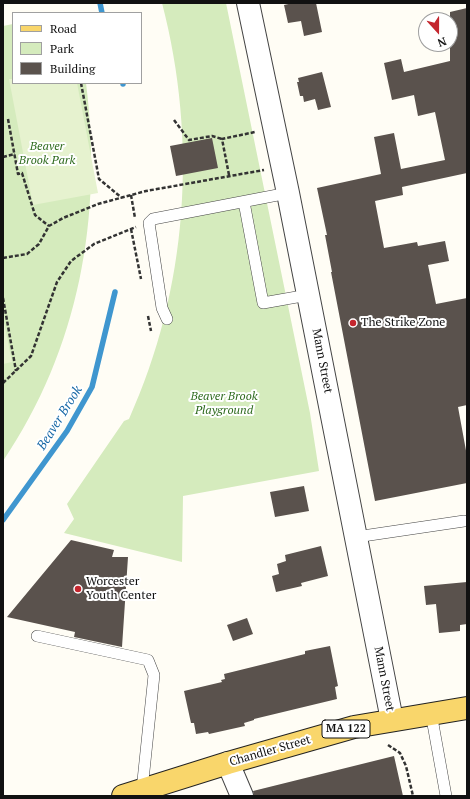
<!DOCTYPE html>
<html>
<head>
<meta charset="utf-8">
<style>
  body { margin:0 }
  #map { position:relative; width:470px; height:799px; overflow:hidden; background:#fffdf5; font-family:"PT Serif",serif }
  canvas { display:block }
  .frame { position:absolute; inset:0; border:4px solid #111; pointer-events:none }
  .legend { position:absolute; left:12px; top:12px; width:130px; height:72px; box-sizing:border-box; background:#fff; border:1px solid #a0a0a0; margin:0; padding:5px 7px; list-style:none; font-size:12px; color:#111 }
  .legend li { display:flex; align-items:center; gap:8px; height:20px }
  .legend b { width:20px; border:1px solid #a0a0a0 }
  .north { position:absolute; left:418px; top:12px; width:40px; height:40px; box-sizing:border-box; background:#fff; border:1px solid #a0a0a0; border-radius:50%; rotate:159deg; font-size:11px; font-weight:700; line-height:16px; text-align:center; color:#111 }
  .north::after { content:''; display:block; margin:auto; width:14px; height:18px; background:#c4262e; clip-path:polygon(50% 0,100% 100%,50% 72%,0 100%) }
</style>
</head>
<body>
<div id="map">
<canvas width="470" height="799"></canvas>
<div class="frame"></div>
<ul class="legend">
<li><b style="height:5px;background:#f9d66b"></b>Road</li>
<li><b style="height:11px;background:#d5ebbd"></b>Park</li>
<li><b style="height:11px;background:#5a524d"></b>Building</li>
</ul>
<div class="north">N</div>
</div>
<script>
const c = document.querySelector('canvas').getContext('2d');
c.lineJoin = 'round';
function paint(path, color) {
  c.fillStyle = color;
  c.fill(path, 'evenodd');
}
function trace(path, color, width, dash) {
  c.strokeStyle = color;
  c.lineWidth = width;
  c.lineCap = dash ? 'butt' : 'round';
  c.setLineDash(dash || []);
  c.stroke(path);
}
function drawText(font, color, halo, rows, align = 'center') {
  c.font = font + ' "PT Serif",serif';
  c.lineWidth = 4;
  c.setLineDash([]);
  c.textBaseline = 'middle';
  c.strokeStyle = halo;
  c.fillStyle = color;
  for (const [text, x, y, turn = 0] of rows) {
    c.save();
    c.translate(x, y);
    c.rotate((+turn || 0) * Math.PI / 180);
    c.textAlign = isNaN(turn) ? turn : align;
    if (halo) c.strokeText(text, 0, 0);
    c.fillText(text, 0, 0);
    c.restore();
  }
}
paint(new Path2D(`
  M 162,3 L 226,3 L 310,413 L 319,471 L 183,496 L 182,562 L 64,533 L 74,519 L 67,504 L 124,421 L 129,419 C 188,289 198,141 162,3 Z
  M 13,24 L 13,83 L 86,83 C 103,216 79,349 3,461 L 3,26 Z`), '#d5ebbd');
paint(new Path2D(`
  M 9,79 L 13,79 L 13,83 L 77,83 L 98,193 L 33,205 Z
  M 3,317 L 12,362 L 3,364 Z`), '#e6f2cf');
trace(new Path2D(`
  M 100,3 L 102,13
  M 123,83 L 123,84
  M 3,520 L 67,431 L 92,387 L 115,292`), '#3f96cf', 5.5);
paint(new Path2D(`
  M 293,3 L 316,3 L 322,32 L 304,36 L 301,21 L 288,23 L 284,5 Z
  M 467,8 L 467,173 L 402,187 L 403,195 L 375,201 L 384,248 L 417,242 L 418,246 L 445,241 L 449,261 L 428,265 L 436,304 L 467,298 L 467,405 L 458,407 L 467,456 L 467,483 L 375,501 L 331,272 L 332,272 L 325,235 L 327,235 L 317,188 L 381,174 L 374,137 L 394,133 L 401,169 L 445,160 L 435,112 L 418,116 L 414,95 L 392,100 L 384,63 L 401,59 L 404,72 L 450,61 L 450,12 Z
  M 322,72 L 331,107 L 318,110 L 315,99 L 304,102 L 303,96 L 300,96 L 297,82 L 299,82 L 298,78 Z
  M 212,138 L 218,168 L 176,176 L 170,146 Z
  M 304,486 L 309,511 L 275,517 L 270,492 Z
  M 71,540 L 114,550 L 112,557 L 128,557 L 122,647 L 74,637 L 75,632 L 7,617 Z
  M 321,546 L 328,576 L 301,583 L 302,586 L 276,592 L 272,576 L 279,574 L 277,564 L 286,561 L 285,555 Z
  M 467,582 L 467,624 L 460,625 L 460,631 L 439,633 L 436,604 L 426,605 L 424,586 Z
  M 247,618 L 253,634 L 233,641 L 227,625 Z
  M 330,646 L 338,686 L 335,687 L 337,699 L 254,719 L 254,720 L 244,723 L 245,726 L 209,734 L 208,732 L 196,734 L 194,723 L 191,723 L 184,691 L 222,682 L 221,680 L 225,679 L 224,674 L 305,654 L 305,651 Z
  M 394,756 L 403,796 L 254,796 L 253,791 Z`), '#5a524d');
const lane = new Path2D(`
  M 244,202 L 263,303 L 308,295
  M 167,319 L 162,308 L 149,223 L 153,219 L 288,193
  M 356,537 L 464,521
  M 37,636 L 148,660 L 154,675 L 142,790
  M 431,713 L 446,796`);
const street = new Path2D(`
  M 248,3 L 288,193 L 392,720
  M 228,763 L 242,796`);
const primary = new Path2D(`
  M 123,796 L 228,763 L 354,727 L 467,708`);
trace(lane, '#444', 12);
trace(street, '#444', 24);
trace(primary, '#222', 24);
trace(new Path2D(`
  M 81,83 L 99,179 L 122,198
  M 8,119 L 18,174 L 22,173 L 35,215 L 49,226
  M 174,120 L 189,140 L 212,136 L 222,139
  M 3,157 L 15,154
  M 229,175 L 222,139 L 255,132
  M 131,195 L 135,218
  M 131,229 L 141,279
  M 3,258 L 27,254 L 39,244 L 49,226 L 63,218 L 98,204 L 146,191 L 264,170
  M 3,298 L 16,371
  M 148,316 L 151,331
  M 3,383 L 31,356 L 57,282 L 71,261 L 94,244 L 136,227
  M 388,745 L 400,753 L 406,766 L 413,796`), '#333', 2.5, [4, 2]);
trace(lane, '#fff', 11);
trace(street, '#fff', 22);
trace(primary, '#f9d66b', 22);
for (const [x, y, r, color] of [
  [353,323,4,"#c4262e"],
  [78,589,4,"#c4262e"]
]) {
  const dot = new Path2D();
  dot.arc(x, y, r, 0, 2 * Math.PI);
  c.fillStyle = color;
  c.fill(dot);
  trace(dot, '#fff', 1.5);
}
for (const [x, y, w] of [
  [346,729,48]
]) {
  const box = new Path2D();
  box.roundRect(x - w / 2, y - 9, w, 18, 3);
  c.fillStyle = '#fff';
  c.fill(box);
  trace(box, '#111', 1);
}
drawText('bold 11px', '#111', null, [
  ["MA 122",346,729]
]);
drawText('italic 12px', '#2f6b1f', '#fff', [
  ["Beaver",47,147],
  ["Brook Park",47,161],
  ["Beaver Brook",224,397],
  ["Playground",224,411]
]);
drawText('12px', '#111', '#fff', [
  ["The Strike Zone",361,323],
  ["Worcester",86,582],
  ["Youth Center",86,596]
], 'left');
drawText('12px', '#111', '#fff', [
  ["Mann Street",322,361,79],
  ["Mann Street",384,679,79],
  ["Chandler Street",270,751,-16]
]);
drawText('italic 13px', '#1768a6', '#fff', [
  ["Beaver Brook",60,418,-58]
]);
</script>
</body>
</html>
